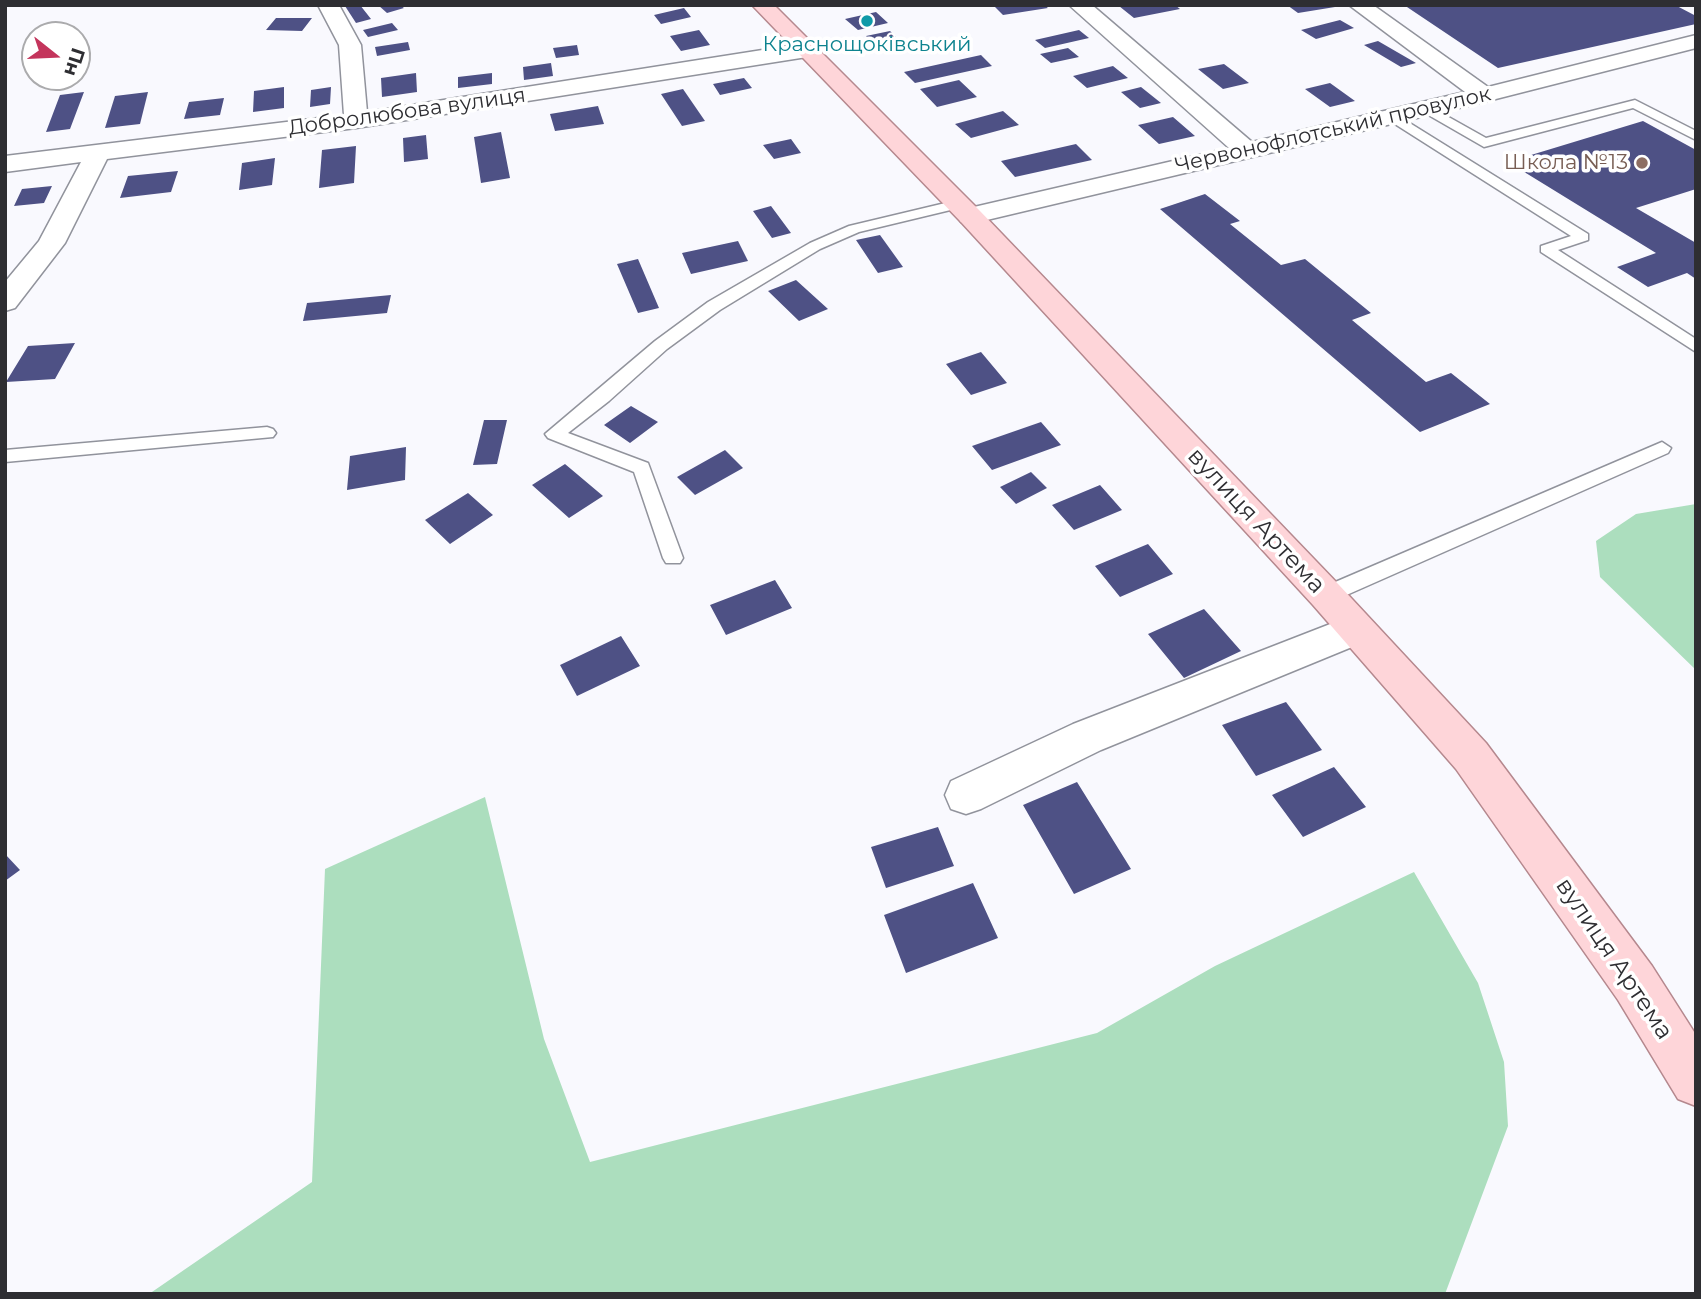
<!DOCTYPE html>
<html>
<head>
<meta charset="utf-8">
<style>
  body { margin:0 }
  #map { position:relative; width:1701px; height:1299px; overflow:hidden; background:#f9f9fe; font-family:Montserrat,sans-serif }
  canvas { display:block }
  .frame { position:absolute; inset:0; border:7px solid #2e2e32; pointer-events:none }
  .north { position:absolute; left:21px; top:21px; width:70px; height:70px; box-sizing:border-box; background:#fff; border:2px solid #ababad; border-radius:50%; rotate:108deg; font-size:19px; font-weight:700; line-height:28px; text-align:center; color:#2e2e32 }
  .north::after { content:''; display:block; margin:auto; width:24px; height:32px; background:#c4355c; clip-path:polygon(50% 0,100% 100%,50% 72%,0 100%) }
</style>
</head>
<body>
<div id="map">
<canvas width="1701" height="1299"></canvas>
<div class="frame"></div>
<div class="north">Пн</div>
</div>
<script>
const c = document.querySelector('canvas').getContext('2d');
c.lineJoin = 'round';
function paint(path, color) {
  c.fillStyle = color;
  c.fill(path, 'evenodd');
}
function trace(path, color, width, dash) {
  c.strokeStyle = color;
  c.lineWidth = width;
  c.lineCap = dash ? 'butt' : 'round';
  c.setLineDash(dash || []);
  c.stroke(path);
}
function drawText(font, color, halo, rows, align = 'center') {
  c.font = font + ' Montserrat,sans-serif';
  c.lineWidth = 7;
  c.setLineDash([]);
  c.textBaseline = 'middle';
  c.strokeStyle = halo;
  c.fillStyle = color;
  for (const [text, x, y, turn = 0] of rows) {
    c.save();
    c.translate(x, y);
    c.rotate((+turn || 0) * Math.PI / 180);
    c.textAlign = isNaN(turn) ? turn : align;
    if (halo) c.strokeText(text, 0, 0);
    c.fillText(text, 0, 0);
    c.restore();
  }
}
paint(new Path2D(`
  M 1696,504 L 1696,670 L 1600,577 L 1596,541 L 1636,514 Z
  M 485,797 L 544,1039 L 590,1162 L 1097,1033 L 1215,966 L 1414,872 L 1478,983 L 1504,1062 L 1508,1126 L 1445,1294 L 149,1294 L 312,1182 L 325,869 Z`), '#acdebe');
paint(new Path2D(`
  M 350,5 L 360,5 L 371,19 L 356,23 L 345,6 Z
  M 378,5 L 400,5 L 404,8 L 387,13 Z
  M 1005,5 L 1044,5 L 1048,8 L 1003,15 L 995,7 Z
  M 1125,5 L 1175,5 L 1180,9 L 1134,18 L 1119,6 Z
  M 1287,5 L 1333,5 L 1335,7 L 1298,13 Z
  M 1404,5 L 1675,5 L 1696,16 L 1696,24 L 1498,68 Z
  M 684,8 L 691,17 L 661,24 L 654,15 Z
  M 876,12 L 888,23 L 858,30 L 845,19 Z
  M 276,18 L 312,18 L 302,31 L 266,30 Z
  M 1340,20 L 1354,28 L 1316,39 L 1301,30 Z
  M 392,23 L 398,30 L 368,37 L 363,30 Z
  M 699,30 L 710,45 L 681,51 L 670,36 Z
  M 1079,30 L 1089,38 L 1045,48 L 1035,40 Z
  M 890,31 L 906,47 L 882,52 L 866,36 Z
  M 1378,41 L 1416,63 L 1401,67 L 1364,45 Z
  M 408,42 L 410,50 L 377,56 L 375,47 Z
  M 577,45 L 579,55 L 556,58 L 553,48 Z
  M 1068,48 L 1079,57 L 1051,63 L 1040,54 Z
  M 981,55 L 992,66 L 915,83 L 904,72 Z
  M 551,63 L 553,76 L 524,80 L 523,67 Z
  M 1224,64 L 1249,83 L 1223,89 L 1198,69 Z
  M 1113,66 L 1128,78 L 1087,88 L 1073,76 Z
  M 416,73 L 417,92 L 382,97 L 381,78 Z
  M 492,73 L 492,84 L 458,88 L 458,77 Z
  M 744,78 L 752,88 L 720,95 L 713,84 Z
  M 959,80 L 977,97 L 937,107 L 920,89 Z
  M 1330,83 L 1355,101 L 1330,107 L 1305,89 Z
  M 284,87 L 284,108 L 253,112 L 254,91 Z
  M 331,87 L 330,104 L 310,107 L 311,90 Z
  M 1141,87 L 1161,103 L 1140,108 L 1121,92 Z
  M 683,89 L 705,121 L 682,126 L 661,94 Z
  M 84,92 L 70,129 L 46,132 L 60,95 Z
  M 148,92 L 140,124 L 105,128 L 115,96 Z
  M 224,98 L 220,115 L 184,119 L 189,102 Z
  M 598,106 L 604,124 L 555,131 L 550,114 Z
  M 1003,111 L 1019,125 L 971,138 L 955,124 Z
  M 1173,117 L 1195,136 L 1159,144 L 1138,125 Z
  M 1643,121 L 1696,150 L 1696,189 L 1636,208 L 1696,243 L 1696,279 L 1687,273 L 1648,287 L 1617,267 L 1656,253 L 1508,162 Z
  M 501,132 L 510,178 L 481,183 L 474,137 Z
  M 426,135 L 428,159 L 404,162 L 403,138 Z
  M 791,139 L 801,153 L 774,159 L 763,145 Z
  M 1076,144 L 1092,160 L 1015,177 L 1001,161 Z
  M 356,146 L 354,183 L 319,188 L 322,150 Z
  M 275,158 L 272,185 L 239,190 L 242,163 Z
  M 178,171 L 171,192 L 120,198 L 128,176 Z
  M 52,186 L 44,203 L 14,206 L 22,189 Z
  M 1205,194 L 1240,221 L 1230,224 L 1281,265 L 1305,259 L 1371,313 L 1352,320 L 1426,382 L 1451,373 L 1490,404 L 1420,432 L 1160,209 Z
  M 771,206 L 791,233 L 772,238 L 753,211 Z
  M 880,235 L 903,267 L 878,273 L 856,240 Z
  M 738,241 L 748,261 L 691,274 L 682,253 Z
  M 638,259 L 659,308 L 638,313 L 617,264 Z
  M 796,280 L 828,309 L 799,321 L 768,291 Z
  M 391,295 L 387,313 L 303,321 L 307,303 Z
  M 75,343 L 55,379 L 6,382 L 28,346 Z
  M 981,352 L 1007,383 L 971,395 L 946,364 Z
  M 631,406 L 658,422 L 630,443 L 604,425 Z
  M 484,420 L 507,420 L 497,464 L 473,465 Z
  M 1041,422 L 1061,445 L 992,470 L 972,446 Z
  M 406,447 L 405,480 L 347,490 L 350,456 Z
  M 725,450 L 743,468 L 695,495 L 677,477 Z
  M 565,464 L 603,496 L 569,518 L 532,485 Z
  M 1031,472 L 1047,488 L 1016,504 L 1000,487 Z
  M 1100,485 L 1122,510 L 1074,530 L 1052,505 Z
  M 468,493 L 493,515 L 450,544 L 425,520 Z
  M 1148,544 L 1173,574 L 1120,597 L 1095,566 Z
  M 775,580 L 792,608 L 726,635 L 710,605 Z
  M 1204,609 L 1241,651 L 1184,678 L 1148,634 Z
  M 621,636 L 640,666 L 577,696 L 560,665 Z
  M 1286,702 L 1322,750 L 1256,776 L 1222,725 Z
  M 1334,767 L 1366,807 L 1303,837 L 1272,795 Z
  M 1077,782 L 1131,869 L 1074,894 L 1023,805 Z
  M 938,827 L 954,866 L 886,888 L 871,847 Z
  M 5,854 L 20,870 L 5,881 Z
  M 973,883 L 998,938 L 906,973 L 884,915 Z`), '#4e5185');
const lane = new Path2D(`
  M 1635,100 L 1696,131 L 1696,140 L 1633,108 L 1484,147 L 1418,109 L 1429,106 L 1486,138 Z
  M 1392,112 L 1588,234 L 1588,240 L 1558,250 L 1696,339 L 1696,352 L 1541,252 L 1541,246 L 1571,236 L 1387,119 L 1387,113 Z
  M 958,200 L 963,201 L 963,207 L 859,232 L 820,249 L 720,310 L 667,349 L 609,401 L 568,433 L 648,463 L 683,558 L 680,563 L 666,563 L 663,558 L 634,472 L 548,438 L 545,434 L 655,341 L 708,302 L 810,243 L 849,226 Z
  M 267,427 L 273,429 L 276,433 L 273,437 L 5,462 L 5,450 Z
  M 1662,442 L 1671,448 L 1668,453 L 1333,601 L 1319,601 L 1316,595 L 1319,589 Z`);
const street = new Path2D(`
  M 318,5 L 339,5 L 361,45 L 367,112 L 807,43 L 818,50 L 807,57 L 356,128 L 107,159 L 65,243 L 15,308 L 5,311 L 5,282 L 39,241 L 81,162 L 5,172 L 5,156 L 344,115 L 339,45 Z
  M 1069,5 L 1092,5 L 1252,142 L 1465,92 L 1349,5 L 1373,5 L 1488,87 L 1696,35 L 1696,48 L 1484,102 L 970,224 L 961,222 L 957,216 L 961,210 L 1229,148 Z
  M 1356,614 L 1369,618 L 1375,629 L 1369,640 L 1101,750 L 981,809 L 966,814 L 951,809 L 945,795 L 951,781 L 1073,724 Z`);
const primary = new Path2D(`
  M 752,5 L 774,5 L 979,210 L 1339,585 L 1486,743 L 1652,966 L 1696,1035 L 1696,1106 L 1678,1099 L 1618,1000 L 1456,769 L 1313,605 L 961,222 Z`);
trace(lane, '#91939c', 3);
trace(street, '#91939c', 3);
trace(primary, '#b5888e', 3);
paint(lane, '#fff');
paint(street, '#fff');
paint(primary, '#fed5d9');
for (const [x, y, r, color] of [
  [867,21,7,"#0f9aa8"],
  [1642,163,7,"#8d6e63"]
]) {
  const dot = new Path2D();
  dot.arc(x, y, r, 0, 2 * Math.PI);
  c.fillStyle = color;
  c.fill(dot);
  trace(dot, '#fff', 2.5);
}
drawText('21px', '#0d838f', '#fff', [
  ["Краснощоківський",867,45]
]);
drawText('21px', '#2e2e32', '#fff', [
  ["Добролюбова вулиця",407,112,-8],
  ["Червонофлотський провулок",1333,130,-13]
]);
drawText('21px', '#785e54', '#fff', [
  ["Школа №13",1628,163]
], 'right');
drawText('24px', '#2e2e32', '#fff', [
  ["вулиця Артема",1256,521,47],
  ["вулиця Артема",1614,959,56]
]);
</script>
</body>
</html>
